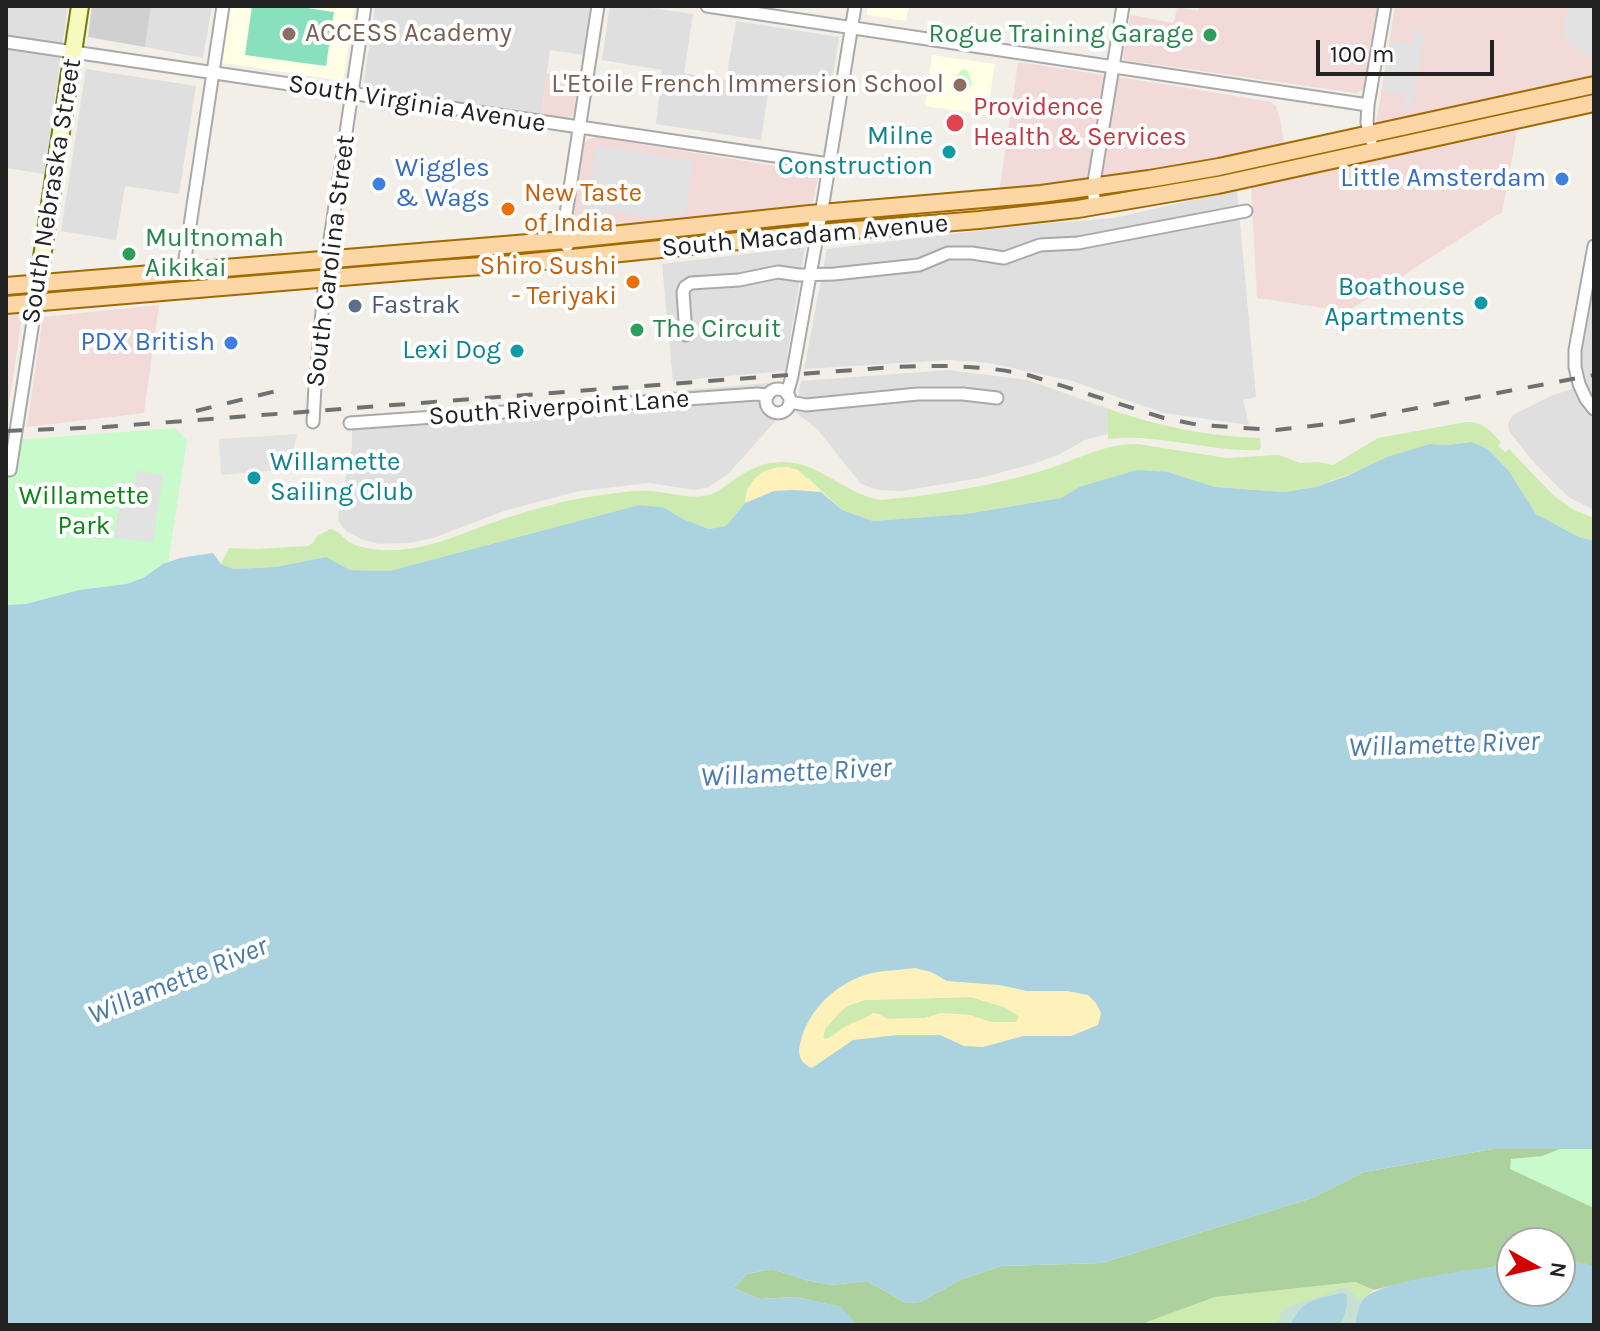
<!DOCTYPE html>
<html>
<head>
<meta charset="utf-8">
<style>
  body { margin:0 }
  #map { position:relative; width:1600px; height:1331px; overflow:hidden; background:#f2efe9; font-family:Karla,sans-serif }
  canvas { display:block }
  .frame { position:absolute; inset:0; border:8px solid #222; pointer-events:none }
  .north { position:absolute; left:1496px; top:1227px; width:80px; height:80px; box-sizing:border-box; background:#fff; border:2px solid #a7a7a7; border-radius:50%; rotate:98deg; font-size:22px; font-weight:700; line-height:32px; text-align:center; color:#222 }
  .north::after { content:''; display:block; margin:auto; width:28px; height:36px; background:#d40000; clip-path:polygon(50% 0,100% 100%,50% 72%,0 100%) }
  .scale { position:absolute; left:1316px; top:40px; width:178px; height:36px; box-sizing:border-box; border:4px solid #222; border-top:0; padding-left:10px; font-size:24px; line-height:28px; white-space:nowrap; color:#222; -webkit-text-stroke:6px #fff; paint-order:stroke }
</style>
</head>
<body>
<div id="map">
<canvas width="1600" height="1331"></canvas>
<div class="frame"></div>
<div class="north">N</div>
<div class="scale">100 m</div>
</div>
<script>
const c = document.querySelector('canvas').getContext('2d');
c.lineJoin = 'round';
function paint(path, color) {
  c.fillStyle = color;
  c.fill(path, 'evenodd');
}
function trace(path, color, width, dash) {
  c.strokeStyle = color;
  c.lineWidth = width;
  c.lineCap = dash ? 'butt' : 'round';
  c.setLineDash(dash || []);
  c.stroke(path);
}
function drawText(font, color, halo, rows, align = 'center') {
  c.font = font + ' Karla,sans-serif';
  c.lineWidth = 8;
  c.setLineDash([]);
  c.textBaseline = 'middle';
  c.strokeStyle = halo;
  c.fillStyle = color;
  for (const [text, x, y, turn = 0] of rows) {
    c.save();
    c.translate(x, y);
    c.rotate((+turn || 0) * Math.PI / 180);
    c.textAlign = isNaN(turn) ? turn : align;
    if (halo) c.strokeText(text, 0, 0);
    c.fillText(text, 0, 0);
    c.restore();
  }
}
paint(new Path2D(`
  M 6,6 L 68,6 L 44,174 L 6,168 Z
  M 151,6 L 212,6 L 203,58 L 145,47 Z
  M 375,6 L 590,6 L 584,55 L 550,50 L 541,115 L 363,88 Z
  M 610,6 L 638,6 L 693,14 L 684,73 L 726,80 L 736,21 L 839,37 L 830,95 L 769,86 L 761,140 L 656,124 L 662,70 L 602,60 Z
  M 86,69 L 196,86 L 179,194 L 125,186 L 116,240 L 61,231 Z
  M 1237,190 L 1256,397 L 1243,400 L 1249,425 L 1164,413 L 1072,381 L 989,363 L 950,360 L 804,369 L 827,249 L 1027,225 L 1114,218 Z
  M 805,247 L 785,371 L 673,381 L 662,264 Z
  M 1594,275 L 1594,510 L 1570,498 L 1556,485 L 1530,458 L 1509,431 L 1508,424 L 1513,415 L 1553,395 L 1586,385 L 1579,357 Z
  M 948,370 L 1028,380 L 1112,410 L 1111,433 L 1085,440 L 1058,455 L 1033,464 L 980,478 L 901,491 L 878,490 L 861,484 L 817,429 L 795,412 L 801,381 Z
  M 769,383 L 761,401 L 762,408 L 770,415 L 779,417 L 729,473 L 709,487 L 695,490 L 649,483 L 579,491 L 504,511 L 433,538 L 409,543 L 379,544 L 363,540 L 346,531 L 339,522 L 338,516 L 352,448 L 352,418 Z`), '#e0dfdf');
paint(new Path2D(`
  M 1200,6 L 1378,6 L 1364,89 L 1356,93 L 1125,60 L 1123,57 L 1130,15 L 1174,23 L 1177,7 L 1198,11 Z
  M 1395,6 L 1594,6 L 1594,77 L 1376,124 Z
  M 1018,62 L 1170,85 L 1271,102 L 1276,106 L 1280,119 L 1285,147 L 1175,167 L 999,193 Z
  M 547,73 L 579,78 L 574,112 L 571,118 L 567,119 L 541,115 Z
  M 1517,131 L 1502,213 L 1495,216 L 1353,308 L 1345,311 L 1257,298 L 1251,186 Z
  M 597,137 L 813,172 L 818,177 L 813,202 L 806,206 L 578,232 L 573,231 L 571,222 L 584,144 L 587,140 Z
  M 159,305 L 144,413 L 27,427 L 43,317 Z
  M 6,313 L 21,314 L 22,318 L 6,423 Z`), '#f2dad9');
paint(new Path2D(`
  M 231,6 L 355,6 L 343,81 L 222,63 Z
  M 868,6 L 909,6 L 906,21 L 867,15 Z
  M 932,55 L 995,64 L 987,115 L 925,106 Z`), '#ffffe5');
paint(new Path2D(`
  M 92,6 L 151,6 L 145,47 L 88,37 Z`), '#d0d0d0');
paint(new Path2D(`
  M 1108,409 C 1159,426 1205,436 1260,438 L 1261,447 L 1259,450 C 1208,452 1158,433 1108,439 Z
  M 1466,422 C 1483,421 1490,431 1501,442 L 1498,446 L 1505,452 L 1509,449 L 1555,497 L 1576,511 L 1594,518 L 1594,541 L 1579,537 L 1536,514 L 1509,471 L 1488,449 L 1472,442 L 1448,445 L 1430,444 L 1315,487 L 1284,492 L 1215,487 L 1168,472 L 1079,487 L 1061,498 L 966,514 L 873,521 L 842,510 L 810,480 L 787,467 L 774,468 L 762,473 L 747,489 L 745,503 L 726,526 L 709,529 L 683,519 L 663,507 L 639,505 L 389,571 L 350,570 L 326,557 L 275,567 L 233,569 L 221,564 L 229,548 L 257,549 L 307,546 L 313,543 L 317,536 L 330,529 C 339,530 342,537 349,542 C 356,546 365,548 372,549 C 421,556 462,532 506,518 C 535,509 565,500 595,496 C 612,494 631,490 649,491 C 669,492 689,500 709,495 C 717,493 723,487 730,483 C 746,470 764,461 785,462 C 821,463 845,494 880,500 C 934,495 986,487 1038,472 C 1071,463 1102,443 1138,444 L 1226,458 L 1279,455 L 1300,463 L 1319,462 L 1333,465 L 1378,438 Z
  M 971,997 L 1004,1007 L 1019,1016 L 1017,1022 L 991,1022 L 969,1015 L 941,1013 L 925,1018 L 887,1019 L 879,1014 L 867,1018 L 826,1039 L 823,1038 L 825,1029 L 839,1013 L 847,1006 L 865,1000 Z
  M 1355,1282 L 1374,1290 L 1362,1300 L 1355,1325 L 1139,1325 L 1215,1297 Z`), '#cdebb0');
paint(new Path2D(`
  M 1492,1149 L 1594,1149 L 1594,1267 L 1583,1263 L 1560,1262 L 1560,1243 L 1512,1243 L 1512,1261 L 1499,1266 L 1415,1280 L 1374,1290 L 1355,1282 L 1215,1297 L 1139,1325 L 857,1325 L 840,1307 L 796,1297 L 760,1299 L 733,1288 L 747,1274 L 772,1269 L 806,1280 L 831,1285 L 867,1281 L 906,1303 L 920,1302 L 960,1280 L 1001,1266 L 1102,1263 L 1312,1198 L 1364,1172 Z`), '#add19e');
paint(new Path2D(`
  M 1342,1288 L 1347,1288 L 1356,1297 L 1362,1300 L 1355,1325 L 1277,1325 L 1282,1310 C 1301,1300 1323,1298 1342,1288 Z`), '#c6e0d4');
paint(new Path2D(`
  M 787,467 L 798,470 L 821,492 L 794,490 L 774,491 L 745,503 C 749,477 761,468 787,467 Z
  M 915,968 L 931,972 L 947,981 L 999,985 L 1027,991 L 1067,991 L 1088,995 L 1096,1003 L 1101,1013 L 1098,1026 L 1071,1036 L 1023,1036 L 983,1047 L 964,1046 L 940,1035 L 898,1035 L 853,1040 L 812,1068 C 801,1063 797,1055 800,1043 C 807,1010 838,981 872,973 C 886,970 901,970 915,968 ZM 971,997 L 1004,1007 L 1019,1016 L 1016,1022 L 991,1022 L 969,1015 L 941,1013 L 925,1018 L 887,1019 L 879,1014 L 873,1013 C 866,1018 860,1020 852,1023 C 843,1027 836,1034 827,1039 L 823,1038 L 825,1029 L 839,1013 L 847,1006 L 865,1000 Z`), '#fff1ba');
paint(new Path2D(`
  M 963,69 L 968,71 L 972,83 C 970,90 965,93 958,90 C 952,83 956,74 963,69 Z
  M 175,428 L 187,440 L 168,563 L 143,578 L 126,584 L 79,590 L 26,604 L 6,605 L 6,437 L 28,439 Z
  M 1594,1139 L 1594,1208 L 1510,1169 L 1511,1159 L 1542,1156 L 1583,1140 Z`), '#c8facc');
paint(new Path2D(`
  M 252,6 L 293,6 L 334,12 L 326,66 L 245,55 Z`), '#88e0be');
paint(new Path2D(`
  M 1568,6 L 1594,6 L 1594,56 L 1588,57 L 1563,36 Z
  M 1415,29 L 1425,31 L 1412,109 L 1403,107 L 1405,94 L 1382,91 L 1390,41 L 1413,44 Z
  M 596,146 L 693,160 L 685,214 L 645,216 L 605,210 L 603,219 L 585,216 Z
  M 297,434 L 289,469 L 221,475 L 219,439 Z
  M 137,471 L 163,475 L 153,542 L 114,538 L 122,482 L 135,483 Z`), '#e2e2e2');
paint(new Path2D(`
  M 1472,442 L 1488,449 L 1509,471 L 1536,514 L 1579,537 L 1594,541 L 1594,1149 L 1492,1149 L 1364,1172 L 1312,1198 L 1102,1263 L 1001,1266 L 960,1280 L 920,1302 L 906,1303 L 867,1281 L 831,1285 L 806,1280 L 772,1269 L 747,1274 L 733,1288 L 760,1299 L 796,1297 L 841,1307 L 857,1325 L 6,1325 L 6,605 L 26,604 L 79,590 L 126,584 L 143,578 L 163,564 L 180,558 L 213,553 L 221,564 L 233,569 L 275,567 L 326,557 L 350,570 L 389,571 L 639,505 L 663,507 L 683,519 L 709,529 L 726,526 L 745,503 L 774,491 L 794,490 L 821,492 L 842,510 L 873,521 L 966,514 L 1061,498 L 1079,487 L 1137,470 L 1168,472 L 1215,487 L 1284,492 L 1315,487 L 1347,476 L 1387,457 L 1430,444 L 1448,445 ZM 915,968 L 931,972 L 947,981 L 999,985 L 1027,991 L 1067,991 L 1088,995 L 1096,1003 L 1101,1013 L 1098,1025 L 1071,1036 L 1023,1036 L 983,1047 L 964,1046 L 940,1035 L 898,1035 L 853,1040 L 812,1068 C 801,1064 797,1055 800,1044 C 807,1010 838,981 872,973 C 886,970 901,970 915,968 Z
  M 1512,1261 L 1512,1291 L 1560,1291 L 1560,1262 L 1584,1263 L 1594,1267 L 1594,1325 L 1355,1325 C 1357,1318 1358,1307 1362,1301 C 1374,1281 1473,1270 1499,1266 Z
  M 1341,1293 L 1346,1294 C 1349,1306 1345,1315 1339,1325 L 1290,1325 C 1304,1298 1313,1301 1341,1293 Z`), '#aad3df');
const street = new Path2D(`
  M 707,6 L 1368,105
  M 6,42 L 829,164
  M 1371,140 L 1367,123 L 1368,105 L 1385,6
  M 1095,206 L 1093,188 L 1123,6
  M 567,246 L 564,227 L 598,6
  M 1594,246 L 1575,350 L 1575,367 L 1579,384 L 1586,399 L 1594,409
  M 183,272 L 223,6
  M 686,335 L 683,292 L 685,287 L 691,283 L 739,280 L 778,272 L 799,275 L 834,274 L 919,265 L 948,253 L 972,253 L 1004,258 L 1040,245 L 1078,243 L 1246,211
  M766 401a12 12 0 1 1 24 0a12 12 0 1 1-24 0Z
  M 787,394 L 792,376 L 823,203 L 855,6
  M 790,402 L 806,405 L 918,394 L 963,394 L 997,398
  M 313,422 L 315,386 L 327,259 L 365,6
  M 350,423 L 757,394 L 768,395
  M 10,470 L 36,302`);
const secondary = new Path2D(`
  M 36,297 L 80,6`);
const primary = new Path2D(`
  M 6,286 L 565,240 L 810,214 L 1041,194 L 1149,179 L 1219,167 L 1594,85
  M 6,305 L 438,269 L 512,264 L 818,233 L 979,220 L 1078,209 L 1218,185 L 1594,103`);
trace(street, '#a9a9a9', 15);
trace(secondary, '#707d05', 20);
trace(primary, '#a06b00', 20);
trace(street, '#fff', 11);
trace(secondary, '#f7fabf', 16);
trace(primary, '#fcd6a4', 16);
trace(new Path2D(`
  M 196,411 L 276,391
  M 6,431 L 105,427 L 893,367 C 939,365 983,365 1028,375 L 1164,418 L 1199,425 L 1276,430 L 1337,423 L 1594,375`), '#707070', 4, [16, 16]);
for (const [x, y, r, color] of [
  [289,34,8,"#8d6e63"],
  [1210,35,8,"#2e9e5b"],
  [960,85,8,"#8d6e63"],
  [955,123,10,"#e0444e"],
  [949,152,8,"#0f9aa8"],
  [1562,179,8,"#3f7fe0"],
  [379,184,8,"#3f7fe0"],
  [508,209,8,"#e8710a"],
  [129,254,8,"#2e9e5b"],
  [633,282,8,"#e8710a"],
  [1481,303,8,"#0f9aa8"],
  [355,306,8,"#5c6f8a"],
  [637,330,8,"#2e9e5b"],
  [231,343,8,"#3f7fe0"],
  [517,351,8,"#0f9aa8"],
  [254,478,8,"#0f9aa8"]
]) {
  const dot = new Path2D();
  dot.arc(x, y, r, 0, 2 * Math.PI);
  c.fillStyle = color;
  c.fill(dot);
  trace(dot, '#fff', 3);
}
drawText('26px', '#785e54', '#fff', [
  ["ACCESS Academy",305,34],
  ["L'Etoile French Immersion School",944,85,"right"]
], 'left');
drawText('26px', '#27864d', '#fff', [
  ["Rogue Training Garage",1194,35,"right"],
  ["Multnomah",145,239],
  ["Aikikai",145,269],
  ["The Circuit",653,330]
], 'left');
drawText('26px', '#222', '#fff', [
  ["South Virginia Avenue",417,104,9],
  ["South Nebraska Street",52,191,-81],
  ["South Macadam Avenue",805,236,-5],
  ["South Carolina Street",331,261,-83],
  ["South Riverpoint Lane",559,408,-4]
]);
drawText('26px', '#be3a42', '#fff', [
  ["Providence",973,108],
  ["Health & Services",973,138]
], 'left');
drawText('26px', '#0d838f', '#fff', [
  ["Milne",933,137],
  ["Construction",933,167],
  ["Boathouse",1465,288],
  ["Apartments",1465,318],
  ["Lexi Dog",501,351],
  ["Willamette",270,463,"left"],
  ["Sailing Club",270,493,"left"]
], 'right');
drawText('26px', '#366cbe', '#fff', [
  ["Wiggles",395,169,"left"],
  ["& Wags",395,199,"left"],
  ["Little Amsterdam",1546,179],
  ["PDX British",215,343]
], 'right');
drawText('26px', '#c56008', '#fff', [
  ["New Taste",524,194],
  ["of India",524,224],
  ["Shiro Sushi",617,267,"right"],
  ["- Teriyaki",617,297,"right"]
], 'left');
drawText('26px', '#4e5e75', '#fff', [
  ["Fastrak",371,306]
], 'left');
drawText('26px', '#0c8416', '#fff', [
  ["Willamette",84,497],
  ["Park",84,527]
]);
drawText('italic 28px', '#4a7aab', '#fff', [
  ["Willamette River",1444,745,-2],
  ["Willamette River",796,773,-3],
  ["Willamette River",178,981,-22]
]);
</script>
</body>
</html>
